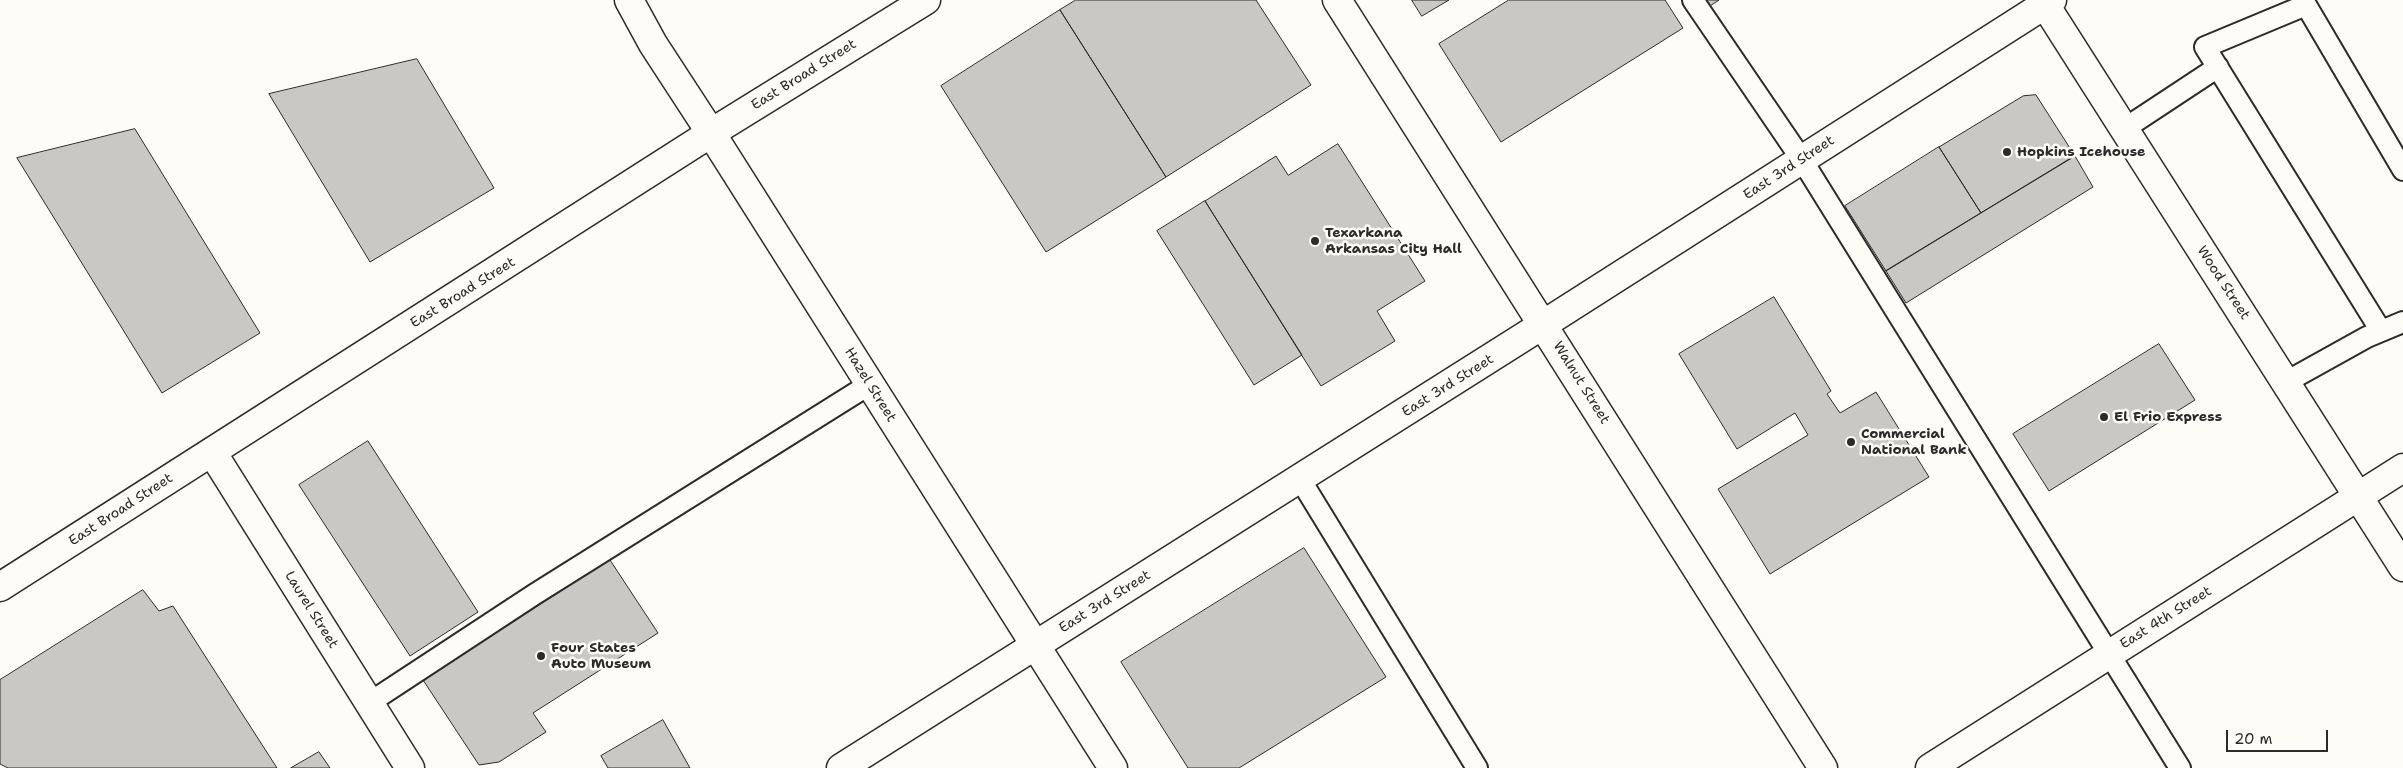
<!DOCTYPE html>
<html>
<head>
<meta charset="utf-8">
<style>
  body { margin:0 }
  #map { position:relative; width:2403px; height:768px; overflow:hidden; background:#fdfcf7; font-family:"Shantell Sans",sans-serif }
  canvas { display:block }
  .scale { position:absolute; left:2226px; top:730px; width:102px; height:22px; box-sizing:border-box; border:2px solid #2b2b2b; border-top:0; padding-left:6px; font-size:15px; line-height:18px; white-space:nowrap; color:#2b2b2b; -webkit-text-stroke:4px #fdfcf7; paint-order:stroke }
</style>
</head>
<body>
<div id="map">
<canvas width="2403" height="768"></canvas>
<div class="scale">20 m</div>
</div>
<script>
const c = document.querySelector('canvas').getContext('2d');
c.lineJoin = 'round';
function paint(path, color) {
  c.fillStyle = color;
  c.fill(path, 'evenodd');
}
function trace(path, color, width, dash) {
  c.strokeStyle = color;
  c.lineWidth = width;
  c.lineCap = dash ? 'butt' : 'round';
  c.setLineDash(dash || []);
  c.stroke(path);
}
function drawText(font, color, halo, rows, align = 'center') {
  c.font = font + ' "Shantell Sans",sans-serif';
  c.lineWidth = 5;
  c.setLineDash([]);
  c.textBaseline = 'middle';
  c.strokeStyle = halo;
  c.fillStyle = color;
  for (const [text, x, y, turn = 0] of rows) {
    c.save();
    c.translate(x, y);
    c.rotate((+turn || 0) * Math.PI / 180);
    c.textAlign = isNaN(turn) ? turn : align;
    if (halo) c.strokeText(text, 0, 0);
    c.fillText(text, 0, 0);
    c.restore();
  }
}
const building = new Path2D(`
  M 1076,0 L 1256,0 L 1311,85 L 1166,177 L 1060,10 Z
  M 1412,0 L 1449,0 L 1422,16 Z
  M 1509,0 L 1665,0 L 1683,28 L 1501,142 L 1439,44 Z
  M 1702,0 L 1719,0 L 1707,8 Z
  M 1060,10 L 1166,177 L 1046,252 L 941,86 Z
  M 417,59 L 494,188 L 370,262 L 269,94 Z
  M 2036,95 L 2075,156 L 1981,213 L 1939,147 L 2023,96 Z
  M 135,129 L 260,333 L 162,393 L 17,158 Z
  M 1338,144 L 1425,281 L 1377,311 L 1395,341 L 1321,386 L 1205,201 L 1276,156 L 1288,175 Z
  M 1939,147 L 1981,213 L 1886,271 L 1845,206 Z
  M 2075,156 L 2093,187 L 1906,303 L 1886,271 Z
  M 1205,201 L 1302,355 L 1254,385 L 1157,231 Z
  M 1774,297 L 1831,391 L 1827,394 L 1840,413 L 1876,392 L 1929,477 L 1770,574 L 1718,489 L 1808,435 L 1795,413 L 1737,449 L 1679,354 Z
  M 2159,344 L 2195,400 L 2049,491 L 2013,434 Z
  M 368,441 L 478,612 L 410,656 L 299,485 Z
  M 1304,548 L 1386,677 L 1239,768 L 1188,768 L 1121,662 Z
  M 610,560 L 658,633 L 533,713 L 546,732 L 499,762 L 479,765 L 423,680 Z
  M 143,590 L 159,611 L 173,606 L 277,768 L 8,768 L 0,764 L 0,680 Z
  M 663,720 L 690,768 L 608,768 L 601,756 Z
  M 319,752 L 330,768 L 291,768 Z`);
paint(building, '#c9c8c4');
trace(building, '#2b2b2b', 1);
const lane = new Path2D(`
  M 1693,0 L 1802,160 L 2180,768
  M 2124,129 L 2218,67
  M 2381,331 L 2205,47 L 2306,5 L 2403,170
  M 2286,382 L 2367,337 L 2403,322
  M 1300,479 L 1477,768
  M 369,703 L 535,594 L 870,384`);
const street = new Path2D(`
  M 629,0 L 653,44 L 711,133
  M 1337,0 L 1823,768
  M 212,452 L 410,768`);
const secondary = new Path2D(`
  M 2042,0 L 2403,567
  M 711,133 L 1113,768
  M 0,587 L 711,133 L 926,0
  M 841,768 L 1544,324 L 2052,0
  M 1930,768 L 2403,468`);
trace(lane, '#2b2b2b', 24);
trace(street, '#2b2b2b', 31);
trace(secondary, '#2b2b2b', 31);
trace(lane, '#fdfcf7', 20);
trace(street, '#fdfcf7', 28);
trace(secondary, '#fdfcf7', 28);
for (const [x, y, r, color] of [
  [2007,152,5,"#2b2b2b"],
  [1315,241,5,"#2b2b2b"],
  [2104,417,5,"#2b2b2b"],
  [1851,442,5,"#2b2b2b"],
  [541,656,5,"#2b2b2b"]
]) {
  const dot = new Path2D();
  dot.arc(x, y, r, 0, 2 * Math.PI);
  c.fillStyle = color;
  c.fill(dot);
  trace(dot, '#fdfcf7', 2);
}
drawText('14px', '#2b2b2b', '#fdfcf7', [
  ["East Broad Street",804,75,-32],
  ["East 3rd Street",1789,168,-33],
  ["Wood Street",2223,283,57],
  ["East Broad Street",463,293,-32],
  ["Walnut Street",1581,383,58],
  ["Hazel Street",870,385,58],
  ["East 3rd Street",1448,386,-32],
  ["East Broad Street",121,510,-33],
  ["East 3rd Street",1105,602,-32],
  ["Laurel Street",311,610,58],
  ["East 4th Street",2166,618,-32]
]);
drawText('bold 14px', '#2b2b2b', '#fdfcf7', [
  ["Hopkins Icehouse",2017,152],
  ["Texarkana",1325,233],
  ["Arkansas City Hall",1325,249],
  ["El Frio Express",2114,417],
  ["Commercial",1861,434],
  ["National Bank",1861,450],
  ["Four States",551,648],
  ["Auto Museum",551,664]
], 'left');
</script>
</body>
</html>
